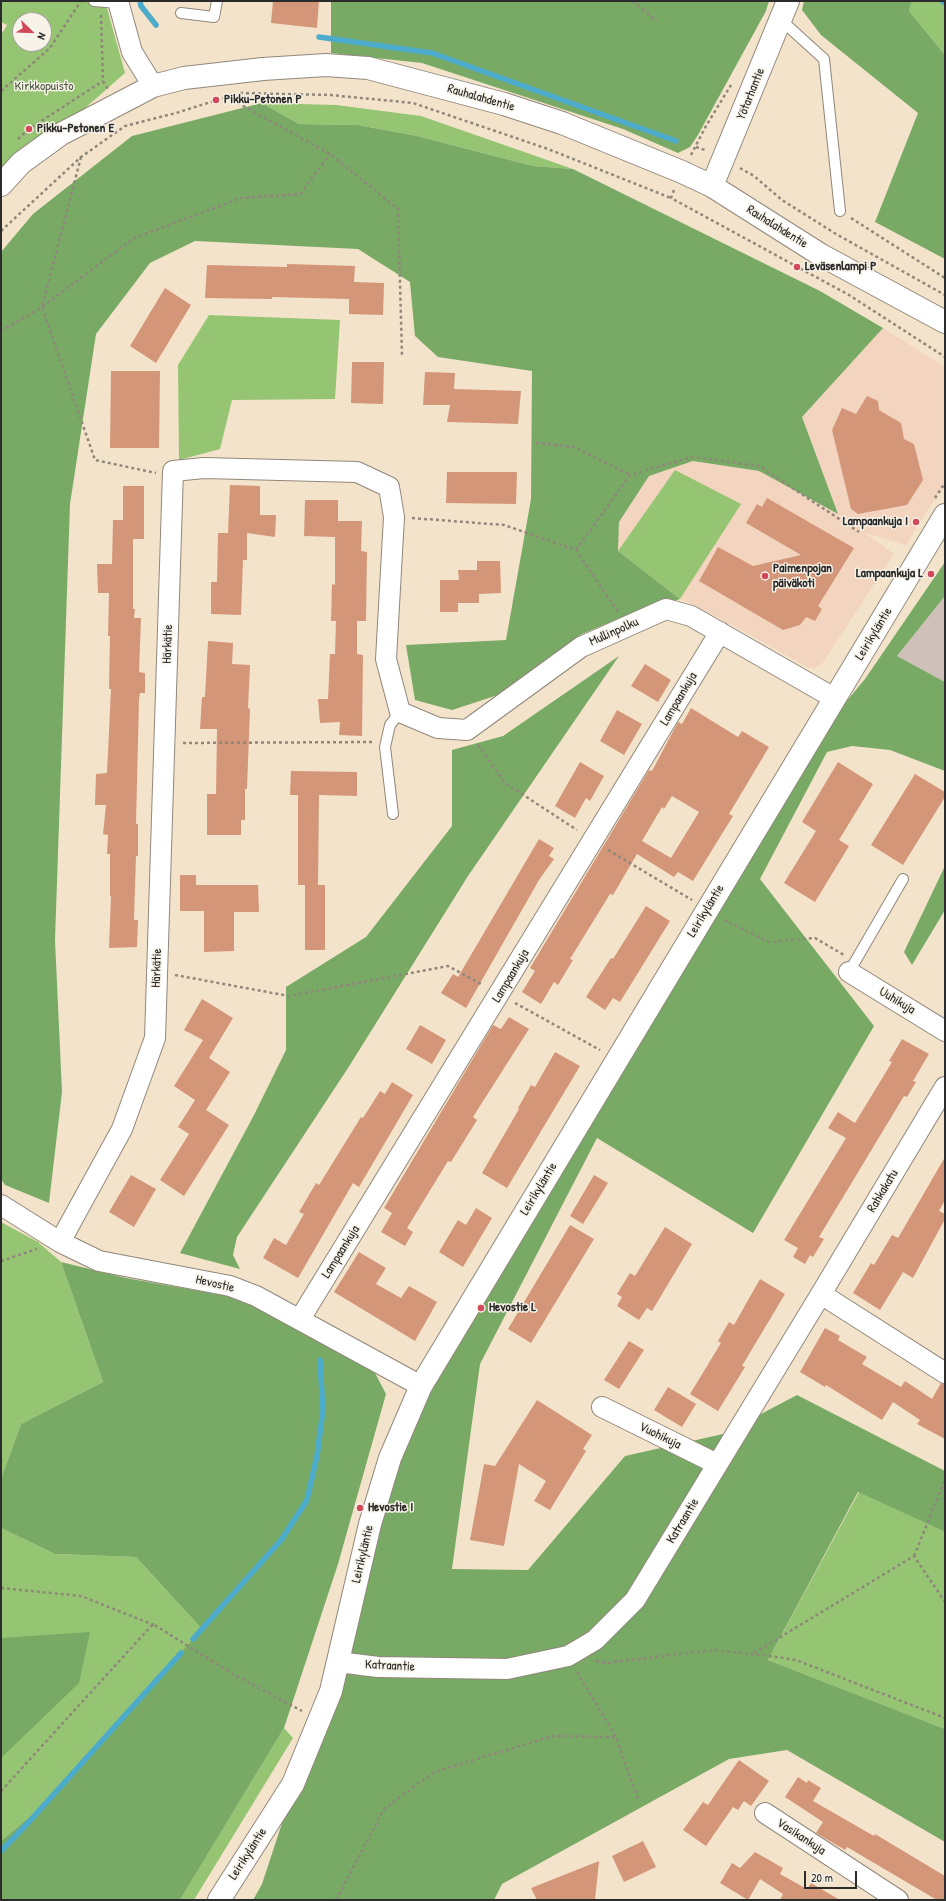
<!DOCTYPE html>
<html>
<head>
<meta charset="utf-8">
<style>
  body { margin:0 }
  #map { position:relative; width:946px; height:1901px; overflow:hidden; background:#f4e3cb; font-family:"Patrick Hand",sans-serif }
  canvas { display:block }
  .frame { position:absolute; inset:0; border:2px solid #2b2b2b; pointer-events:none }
  .north { position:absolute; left:12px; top:12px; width:40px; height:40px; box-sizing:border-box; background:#f7f3e8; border:1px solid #a5a39c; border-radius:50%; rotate:113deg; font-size:11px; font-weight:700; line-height:16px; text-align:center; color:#2b2b2b }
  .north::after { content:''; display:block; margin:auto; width:14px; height:18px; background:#d1495b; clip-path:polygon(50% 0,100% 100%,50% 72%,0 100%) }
  .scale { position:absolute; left:804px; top:1871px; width:53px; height:18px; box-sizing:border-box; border:2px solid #2b2b2b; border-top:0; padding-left:5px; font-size:12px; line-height:14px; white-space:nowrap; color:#2b2b2b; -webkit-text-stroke:3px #f7f3e8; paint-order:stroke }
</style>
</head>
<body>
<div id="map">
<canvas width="946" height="1901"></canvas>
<div class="frame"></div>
<div class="north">N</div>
<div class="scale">20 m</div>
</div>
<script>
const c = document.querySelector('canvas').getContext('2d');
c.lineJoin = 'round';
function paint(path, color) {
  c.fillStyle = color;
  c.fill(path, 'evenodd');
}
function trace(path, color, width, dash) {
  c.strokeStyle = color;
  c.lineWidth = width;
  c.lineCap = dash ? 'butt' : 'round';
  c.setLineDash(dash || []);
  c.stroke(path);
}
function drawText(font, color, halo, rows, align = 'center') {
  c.font = font + ' "Patrick Hand",sans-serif';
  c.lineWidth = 3;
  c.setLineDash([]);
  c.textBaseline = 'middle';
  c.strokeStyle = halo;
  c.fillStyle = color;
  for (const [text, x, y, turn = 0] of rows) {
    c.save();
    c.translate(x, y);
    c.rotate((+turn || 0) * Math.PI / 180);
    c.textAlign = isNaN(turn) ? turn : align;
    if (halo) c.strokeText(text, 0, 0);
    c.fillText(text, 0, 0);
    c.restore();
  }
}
paint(new Path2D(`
  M 883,328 L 945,367 L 945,482 L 906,545 L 865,533 L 894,554 L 821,665 L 815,668 L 809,668 L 720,618 L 680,599 L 618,551 L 619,522 L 649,476 L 693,461 L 759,471 L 838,514 L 802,417 Z`), '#f3d4be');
paint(new Path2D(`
  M 945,596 L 945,682 L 897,656 Z`), '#cfc0ba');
paint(new Path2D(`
  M 1,1 L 105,1 L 125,73 L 1,182 L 1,35 L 7,25 L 1,22 ZM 20,20 L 44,20 L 44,44 L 20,44 Z
  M 912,1 L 945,1 L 945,55 L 909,11 Z
  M 262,103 L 336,105 L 421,116 L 573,169 L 533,166 L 417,136 L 358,125 L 299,124 Z
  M 209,315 L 340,320 L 335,399 L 232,400 L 220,449 L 179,460 L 178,365 Z
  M 675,470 L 741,504 L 680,599 L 618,551 Z
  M 1,1222 L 38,1242 L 61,1262 L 103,1382 L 21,1424 L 1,1479 Z
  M 859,1492 L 945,1532 L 945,1729 L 768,1660 Z
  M 1,1526 L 1,1528 L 55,1554 L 136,1557 L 202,1629 L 33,1814 L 1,1841 Z
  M 284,1728 L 293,1738 L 194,1900 L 180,1900 Z`), '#95c473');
paint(new Path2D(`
  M 331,1 L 769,1 L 766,11 L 698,135 L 690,147 L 678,153 L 623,129 L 422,63 L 331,53 Z
  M 804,1 L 912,1 L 909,11 L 945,55 L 945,259 L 875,222 L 918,113 L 821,35 L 802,10 Z
  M 262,103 L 299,124 L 358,125 L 417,136 L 533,166 L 573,169 L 820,291 L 883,328 L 802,417 L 838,514 L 759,471 L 693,461 L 649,476 L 619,522 L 618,551 L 680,599 L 620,618 L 582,634 L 501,694 L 452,710 L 415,700 L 406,645 L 506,640 L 531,499 L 532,371 L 438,357 L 415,336 L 410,282 L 358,249 L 195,241 L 150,263 L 96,334 L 70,504 L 55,940 L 62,1092 L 49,1203 L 5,1185 L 1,1179 L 1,252 L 33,214 L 132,136 Z
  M 945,562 L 945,596 L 897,656 L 945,682 L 945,771 L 890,750 L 852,746 L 827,752 L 760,879 L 874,1026 L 753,1233 L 597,1138 L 480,1364 L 452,1569 L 528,1570 L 625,1456 L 723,1434 L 797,1395 L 945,1471 L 945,1532 L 858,1492 L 768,1660 L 945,1729 L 945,1842 L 787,1750 L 729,1759 L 502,1884 L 494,1900 L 253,1900 L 262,1884 L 425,1389 L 840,709 L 865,679 Z
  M 619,656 L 468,876 L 348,1068 L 237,1237 L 233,1255 L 240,1269 L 180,1253 L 254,1115 L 286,1050 L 286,987 L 366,937 L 452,826 L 452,750 L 503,736 Z
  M 945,866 L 945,910 L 912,965 L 904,952 Z
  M 61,1262 L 126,1278 L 239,1298 L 375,1373 L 386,1394 L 338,1564 L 284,1728 L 180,1900 L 1,1900 L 1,1841 L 33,1814 L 202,1629 L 136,1557 L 55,1554 L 1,1528 L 1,1479 L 21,1424 L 103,1382 Z
  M 90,1632 L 79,1683 L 1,1758 L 1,1638 Z`), '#78aa65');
trace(new Path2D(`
  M 140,1 L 141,6 L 156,25
  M 942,1 L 945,3
  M 319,37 L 432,53 L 676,141
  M 193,1639 L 282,1539 L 307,1500 L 317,1456 L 323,1410 L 320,1360
  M 1,1851 L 27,1824 L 181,1653`), '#4caacb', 5.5);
paint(new Path2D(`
  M 273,1 L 319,1 L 317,28 L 271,23 Z
  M 287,264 L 355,266 L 354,282 L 384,283 L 383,315 L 349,314 L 349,299 L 272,297 L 272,299 L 205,298 L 207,265 L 287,267 Z
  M 165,288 L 191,305 L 156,363 L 130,346 Z
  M 352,362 L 384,362 L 383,404 L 351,403 Z
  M 111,371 L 160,371 L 159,448 L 110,448 Z
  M 425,372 L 455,373 L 454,389 L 521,391 L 518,424 L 447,422 L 450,405 L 423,405 Z
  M 867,396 L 878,401 L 879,410 L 901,423 L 904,439 L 914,444 L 923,480 L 907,505 L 858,514 L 851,509 L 832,430 L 842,408 L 856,414 Z
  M 447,472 L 517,472 L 516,504 L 446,503 Z
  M 230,485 L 260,486 L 260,515 L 276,515 L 275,537 L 247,533 L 247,560 L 243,560 L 241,615 L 211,614 L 211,582 L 217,582 L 218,533 L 228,533 Z
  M 123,486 L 144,486 L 144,539 L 133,539 L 133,609 L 135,609 L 134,618 L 141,618 L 139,672 L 145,673 L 145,693 L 140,693 L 139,699 L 136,824 L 138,824 L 138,856 L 136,856 L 134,920 L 138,920 L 137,947 L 109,948 L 111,896 L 110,896 L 110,854 L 107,854 L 108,835 L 103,834 L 106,805 L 95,805 L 96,774 L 107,773 L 111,689 L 109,689 L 110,636 L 108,636 L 109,593 L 98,593 L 97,564 L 112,564 L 113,520 L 123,520 Z
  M 767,498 L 854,548 L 818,606 L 822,609 L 815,621 L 806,617 L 800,625 L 783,630 L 699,581 L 718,547 L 753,566 L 801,555 L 746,523 L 757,504 L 762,507 Z
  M 305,500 L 338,500 L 338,521 L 362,521 L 361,551 L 367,552 L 366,621 L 357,621 L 357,654 L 363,655 L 362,736 L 339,735 L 340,722 L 320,723 L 318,699 L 328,699 L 330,654 L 335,654 L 336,621 L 331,621 L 332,584 L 335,585 L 335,537 L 304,536 Z
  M 477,561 L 500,561 L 501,593 L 479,594 L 479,603 L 458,603 L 458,612 L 440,612 L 440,580 L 459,580 L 458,570 L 477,570 Z
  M 208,641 L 233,643 L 232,664 L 250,665 L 248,708 L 250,709 L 247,789 L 245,789 L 245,820 L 241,820 L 241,835 L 207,835 L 207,794 L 216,794 L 217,729 L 200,729 L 202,697 L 205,697 Z
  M 645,664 L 671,680 L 658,702 L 631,686 Z
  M 691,708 L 738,737 L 742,731 L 769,747 L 729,814 L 733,816 L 693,881 L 678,872 L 674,877 L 637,854 L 613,895 L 610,894 L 570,959 L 573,960 L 558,985 L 554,982 L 541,1004 L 522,992 L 535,971 L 530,968 L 649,770 L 652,771 L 678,722 L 682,724 ZM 672,796 L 699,812 L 671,858 L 642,841 L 662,807 L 664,809 Z
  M 617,710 L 642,724 L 624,755 L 600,741 Z
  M 580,762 L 604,776 L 590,801 L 586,798 L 575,818 L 555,806 Z
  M 838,762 L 873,784 L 839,840 L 849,846 L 815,902 L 784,883 L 816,831 L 802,822 Z
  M 291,771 L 357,772 L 357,796 L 319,795 L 318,885 L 325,885 L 325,950 L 305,950 L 305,885 L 298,885 L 298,795 L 290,795 Z
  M 915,774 L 945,792 L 945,797 L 903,865 L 871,845 Z
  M 539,839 L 554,848 L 549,856 L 554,859 L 539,880 L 466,1008 L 441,993 L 453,974 L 458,977 Z
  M 180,875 L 196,875 L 196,885 L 258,885 L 259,912 L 234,912 L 234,951 L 204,952 L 204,911 L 180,911 Z
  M 646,906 L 670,921 L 620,1002 L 613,998 L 605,1010 L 586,997 L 611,958 L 613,959 Z
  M 202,999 L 233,1018 L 209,1058 L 230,1072 L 206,1110 L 229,1125 L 184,1196 L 160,1180 L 189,1134 L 178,1127 L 195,1100 L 174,1086 L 203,1040 L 184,1030 Z
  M 509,1017 L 529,1029 L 473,1117 L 477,1120 L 451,1162 L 448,1161 L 407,1228 L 413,1232 L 405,1246 L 381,1232 L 392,1213 L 384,1208 L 493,1025 L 501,1029 Z
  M 420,1025 L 446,1040 L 432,1064 L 406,1049 Z
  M 902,1039 L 929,1054 L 913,1081 L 916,1082 L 907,1097 L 904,1096 L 819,1237 L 824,1239 L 813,1257 L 810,1255 L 805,1264 L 793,1257 L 798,1248 L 784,1240 L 846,1138 L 828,1128 L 838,1112 L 855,1123 L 892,1062 L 889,1061 Z
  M 555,1052 L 580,1066 L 507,1188 L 482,1173 L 519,1109 L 518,1108 L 531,1085 L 535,1087 Z
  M 392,1082 L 413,1095 L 359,1187 L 353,1183 L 298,1278 L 263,1258 L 274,1238 L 286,1245 L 304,1214 L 299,1212 L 316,1183 L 319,1185 L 361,1117 L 363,1118 L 380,1091 L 385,1094 Z
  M 945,1157 L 945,1200 L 939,1211 L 945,1214 L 945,1219 L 913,1278 L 903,1272 L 880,1310 L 853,1293 L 871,1263 L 874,1265 L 892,1235 L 898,1238 Z
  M 131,1175 L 156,1189 L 134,1227 L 109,1212 Z
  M 594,1175 L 608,1183 L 583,1224 L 570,1216 Z
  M 476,1208 L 492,1218 L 463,1267 L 439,1252 L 458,1220 L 466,1225 Z
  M 570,1225 L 594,1239 L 531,1343 L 508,1329 Z
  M 665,1227 L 692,1244 L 652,1311 L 647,1308 L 639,1320 L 617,1306 L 622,1297 L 617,1294 L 630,1273 L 635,1276 Z
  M 359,1252 L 386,1268 L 376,1284 L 401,1298 L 409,1286 L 437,1302 L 415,1341 L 334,1292 Z
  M 760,1279 L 785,1294 L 742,1366 L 745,1367 L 718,1411 L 690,1394 L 721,1343 L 718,1341 L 729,1322 L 734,1325 Z
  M 825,1328 L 840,1336 L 838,1340 L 867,1357 L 862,1364 L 901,1387 L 905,1381 L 932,1399 L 941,1383 L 945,1384 L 945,1439 L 917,1424 L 920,1420 L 893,1402 L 882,1420 L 826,1385 L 825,1387 L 800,1372 Z
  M 629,1341 L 644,1350 L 619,1389 L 604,1380 Z
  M 668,1387 L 696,1404 L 682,1427 L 654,1410 Z
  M 537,1400 L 592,1435 L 583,1449 L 586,1451 L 550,1510 L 534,1501 L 546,1481 L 519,1464 L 504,1546 L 470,1540 L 484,1464 L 495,1466 Z
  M 739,1760 L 769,1781 L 751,1806 L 744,1801 L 738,1810 L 733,1807 L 706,1846 L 683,1830 L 703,1802 L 708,1805 Z
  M 798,1777 L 807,1783 L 808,1780 L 821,1788 L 813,1801 L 874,1836 L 875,1834 L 945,1876 L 945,1900 L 937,1900 L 847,1847 L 845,1850 L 816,1833 L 823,1822 L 785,1797 Z
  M 643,1841 L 656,1867 L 624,1882 L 612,1856 Z
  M 755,1852 L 783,1868 L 780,1874 L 807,1889 L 811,1883 L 840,1900 L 780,1900 L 783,1894 L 760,1879 L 748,1900 L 720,1883 L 732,1863 L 740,1868 Z
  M 599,1861 L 595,1900 L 537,1900 L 531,1888 Z`), '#d49679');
const service = new Path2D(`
  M 94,1 L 118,3
  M 181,13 L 214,17 L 217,1
  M 781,20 L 824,59 L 840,211
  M 393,814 L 385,747 L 390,725 L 400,712
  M 849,972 L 903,879`);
const minor = new Path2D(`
  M 118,1 L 132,52 L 153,86
  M 849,972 L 945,1031
  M 1,1205 L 60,1242 L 99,1261 L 230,1286 L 256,1296 L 421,1386
  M 60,1242 L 122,1129 L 155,1038 L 173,471 L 204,468 L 357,472 L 389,487 L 394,517 L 386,659 L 400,712 L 438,728 L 467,730 L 581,647 L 666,609 L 691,616 L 834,698
  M 821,1294 L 945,1087
  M 300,1319 L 720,632
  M 602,1407 L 717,1464
  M 338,1662 L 378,1667 L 507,1669 L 568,1656 L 595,1640 L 635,1600 L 821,1294 L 945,1373
  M 765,1813 L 898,1900`);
const tertiary = new Path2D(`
  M 712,186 L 788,1
  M 219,1900 L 293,1784 L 331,1691 L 370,1524 L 390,1458 L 421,1386 L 945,515`);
const secondary = new Path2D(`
  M 1,185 L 21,163 L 61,134 L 153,86 L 184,78 L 263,69 L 326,65 L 368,68 L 504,104 L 562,123 L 682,172 L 712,186 L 821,255 L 945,322`);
trace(service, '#90877b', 12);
trace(minor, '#90877b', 22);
trace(tertiary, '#90877b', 24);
trace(secondary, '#90877b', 24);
trace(new Path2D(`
  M 633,1 L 657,21
  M 101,15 L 103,81 L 108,89
  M 1,91 L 50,48 L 81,1
  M 240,93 L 330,95 L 413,103 L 548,149 L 671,198
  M 227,97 L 330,154 L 398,209 L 402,356
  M 18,139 L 29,129 L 103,81
  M 696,147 L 705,150
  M 691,155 L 706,126 L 731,85
  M 81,157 L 42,307 L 95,460 L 156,473
  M 740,168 L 754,176 L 782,200 L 836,234 L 945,295
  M 674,190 L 671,198 L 849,295 L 945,357
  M 851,218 L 945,278
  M 1,231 L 81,157 L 125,126 L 176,113 L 236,94
  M 1,331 L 42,307 L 134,238 L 241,198 L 300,194 L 330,154
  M 536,443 L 574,447 L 630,475
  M 935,498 L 945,483
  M 412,518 L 504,525 L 576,550 L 618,612
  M 576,550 L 630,475 L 692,457 L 759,466 L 859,532
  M 183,743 L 372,742
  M 478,745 L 505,783 L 577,830
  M 608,850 L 692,900
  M 724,920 L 769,942 L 815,938 L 844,955
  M 175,975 L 289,996 L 448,966 L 483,985
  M 515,1003 L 600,1050
  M 1,1261 L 37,1249
  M 914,1556 L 945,1480
  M 1,1588 L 81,1596 L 154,1625
  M 754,1653 L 914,1556 L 945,1602
  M 596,1661 L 606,1663 L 712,1650 L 770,1656 L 796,1660 L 945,1718
  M 577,1672 L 616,1737 L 639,1802
  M 1,1791 L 153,1624 L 231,1673 L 302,1711
  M 336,1900 L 384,1809 L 434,1772 L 553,1736 L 616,1737`), '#90877b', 2.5, [3, 3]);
trace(service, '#fff', 10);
trace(minor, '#fff', 20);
trace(tertiary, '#fff', 22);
trace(secondary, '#fff', 22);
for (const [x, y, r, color] of [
  [216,100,4,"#d1495b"],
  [29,129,4,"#d1495b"],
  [797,267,4,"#d1495b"],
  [916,522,4,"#d1495b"],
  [931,574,4,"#d1495b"],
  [765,576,4,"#d1495b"],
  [481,1308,4,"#d1495b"],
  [360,1508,4,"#d1495b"]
]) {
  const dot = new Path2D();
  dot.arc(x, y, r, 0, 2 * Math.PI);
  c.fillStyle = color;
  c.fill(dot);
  trace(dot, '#f7f3e8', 1.5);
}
drawText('13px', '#4b5941', '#f7f3e8', [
  ["Kirkkopuisto",44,87]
]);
drawText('13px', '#2b2b2b', '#f7f3e8', [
  ["Yötarhantie",751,94,-68],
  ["Rauhalahdentie",481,98,16],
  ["Rauhalahdentie",777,227,32],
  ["Mullinpolku",614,632,-24],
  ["Leirikyläntie",874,634,-59],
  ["Härkätie",168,644,-88],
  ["Lampaankuja",679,699,-59],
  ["Leirikyläntie",706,911,-59],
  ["Härkätie",157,968,-88],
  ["Lampaankuja",511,976,-59],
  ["Uuhikuja",897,1001,31],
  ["Leirikyläntie",539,1189,-59],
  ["Rahkakatu",883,1191,-59],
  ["Lampaankuja",341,1252,-58],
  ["Hevostie",215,1284,13],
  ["Vuohikuja",660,1436,26],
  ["Katraantie",683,1521,-59],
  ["Leirikyläntie",363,1554,-77],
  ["Katraantie",390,1666,3],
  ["Vasikankuja",801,1837,33],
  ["Leirikyläntie",248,1854,-57]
]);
drawText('bold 13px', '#2b2b2b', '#f7f3e8', [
  ["Pikku-Petonen P",224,100],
  ["Pikku-Petonen E",37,129],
  ["Leväsenlampi P",805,267],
  ["Lampaankuja I",908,522,"right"],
  ["Paimenpojan",773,569],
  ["päiväkoti",773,584],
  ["Lampaankuja L",923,574,"right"],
  ["Hevostie L",489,1308],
  ["Hevostie I",368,1508]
], 'left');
</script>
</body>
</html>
